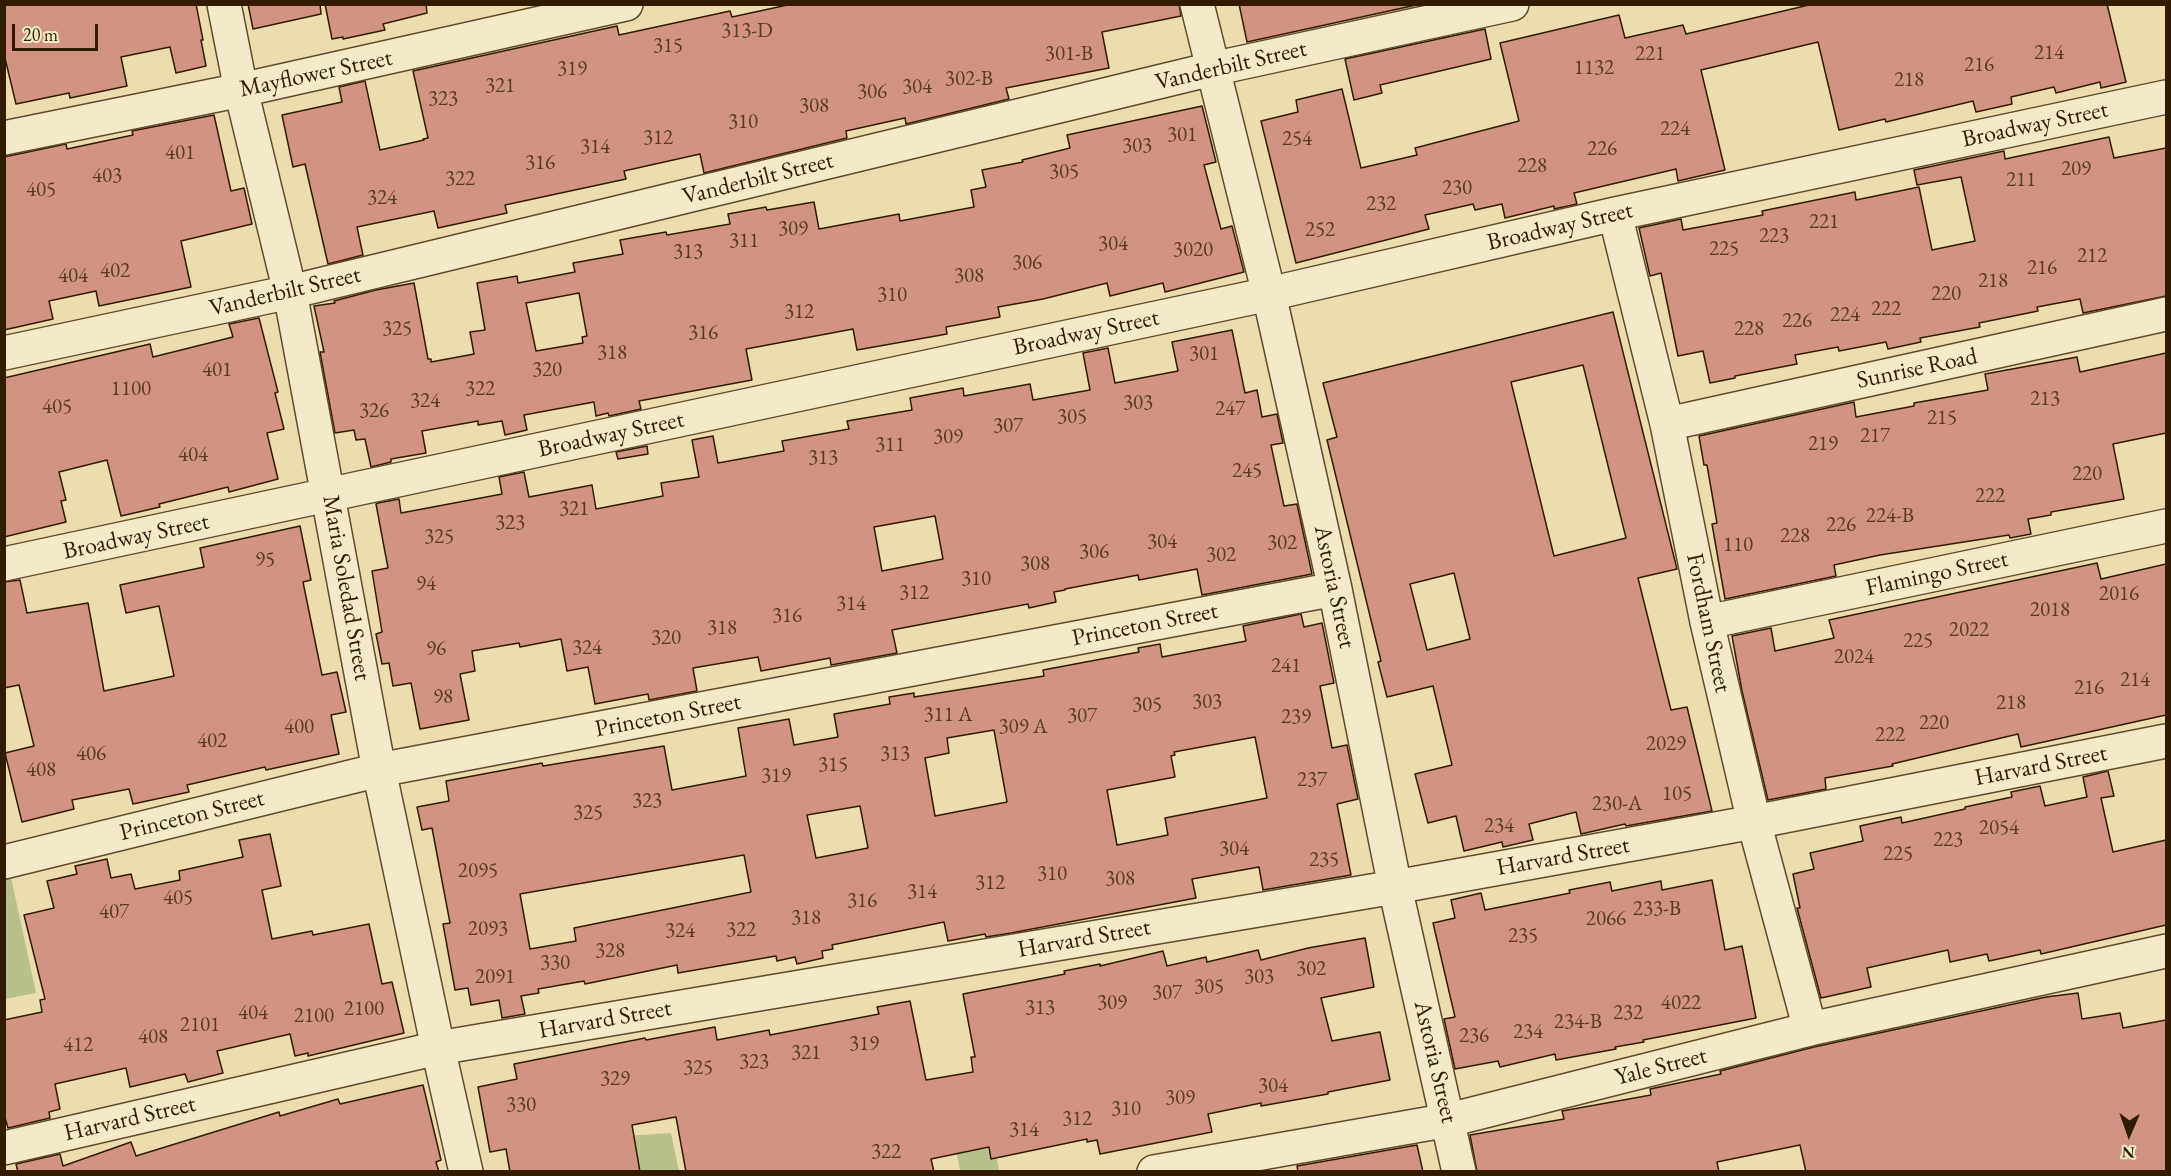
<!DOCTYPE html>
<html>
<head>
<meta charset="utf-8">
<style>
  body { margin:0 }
  #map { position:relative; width:2171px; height:1176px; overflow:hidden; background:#ecdeac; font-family:"EB Garamond",serif }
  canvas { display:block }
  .frame { position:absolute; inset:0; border:6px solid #311c02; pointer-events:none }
  .north { position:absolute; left:2099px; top:1104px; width:60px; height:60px; -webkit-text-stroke:4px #f3eac9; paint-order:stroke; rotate:182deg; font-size:16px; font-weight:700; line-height:24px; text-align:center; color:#311c02 }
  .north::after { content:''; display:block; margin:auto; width:21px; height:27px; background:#311c02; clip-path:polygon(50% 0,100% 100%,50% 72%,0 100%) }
  .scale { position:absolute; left:12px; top:24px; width:86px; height:27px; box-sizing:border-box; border:3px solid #311c02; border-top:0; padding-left:8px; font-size:18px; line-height:21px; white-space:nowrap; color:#311c02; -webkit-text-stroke:4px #f3eac9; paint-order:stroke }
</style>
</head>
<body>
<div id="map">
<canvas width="2171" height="1176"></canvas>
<div class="frame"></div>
<div class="north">N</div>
<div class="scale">20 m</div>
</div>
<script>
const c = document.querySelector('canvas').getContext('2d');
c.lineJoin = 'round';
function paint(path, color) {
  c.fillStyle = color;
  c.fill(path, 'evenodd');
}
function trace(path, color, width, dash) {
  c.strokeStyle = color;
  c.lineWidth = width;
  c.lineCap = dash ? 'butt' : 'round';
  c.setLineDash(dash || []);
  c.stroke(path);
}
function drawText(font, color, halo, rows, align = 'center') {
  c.font = font + ' "EB Garamond",serif';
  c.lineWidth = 4.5;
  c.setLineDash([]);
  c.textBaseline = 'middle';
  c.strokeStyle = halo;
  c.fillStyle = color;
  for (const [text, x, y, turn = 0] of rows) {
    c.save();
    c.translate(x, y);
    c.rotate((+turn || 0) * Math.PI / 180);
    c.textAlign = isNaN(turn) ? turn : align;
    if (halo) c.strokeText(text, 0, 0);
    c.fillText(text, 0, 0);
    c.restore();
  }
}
paint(new Path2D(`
  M 11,877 L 36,993 L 5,999 L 5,879 Z
  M 983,1088 L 999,1171 L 960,1171 L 946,1095 Z
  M 671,1133 L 679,1171 L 585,1171 L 580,1139 Z`), '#b7c189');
const building = new Path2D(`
  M 4,4 L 196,4 L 203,40 L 201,40 L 206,66 L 176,73 L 170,47 L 121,57 L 127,86 L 70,98 L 69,93 L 16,104 L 4,54 Z
  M 248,4 L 320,4 L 321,14 L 253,29 Z
  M 325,4 L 426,4 L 427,13 L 383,24 L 385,30 L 343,39 L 343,37 L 332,39 Z
  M 792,4 L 1179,4 L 1181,16 L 1102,32 L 1109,68 L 1006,88 L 1009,99 L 906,124 L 905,118 L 846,131 L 847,138 L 704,173 L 700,154 L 624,171 L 626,179 L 505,205 L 507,213 L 438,228 L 434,211 L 357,227 L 363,255 L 328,264 L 305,164 L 293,167 L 282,115 L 342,102 L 339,87 L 365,81 L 380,150 L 424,140 L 423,139 L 428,138 L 413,71 L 617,26 L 619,35 L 730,11 L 732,17 Z
  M 1239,4 L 1421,4 L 1247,42 Z
  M 1813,4 L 2107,4 L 2126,82 L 2101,88 L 2100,82 L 2056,93 L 2054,87 L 2011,97 L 2012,104 L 1976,112 L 1973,101 L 1886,122 L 1885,119 L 1839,130 L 1818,42 L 1701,70 L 1725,170 L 1678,181 L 1676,169 L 1574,193 L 1577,204 L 1554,209 L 1554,206 L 1505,218 L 1502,204 L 1475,210 L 1473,204 L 1425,215 L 1429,229 L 1296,263 L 1261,121 L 1298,112 L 1296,100 L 1342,89 L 1361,168 L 1417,155 L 1415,148 L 1519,121 L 1500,43 L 1619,15 L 1625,38 L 1683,25 L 1686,34 Z
  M 1485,29 L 1491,59 L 1380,85 L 1382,93 L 1354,100 L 1345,59 Z
  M 1202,106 L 1216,162 L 1204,165 L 1221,229 L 1232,226 L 1244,272 L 1165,292 L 1163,283 L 1110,296 L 1107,283 L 1043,299 L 998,307 L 1000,317 L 946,327 L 947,334 L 857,350 L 853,329 L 746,349 L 752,380 L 639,401 L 641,409 L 609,416 L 608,413 L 596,416 L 594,402 L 524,415 L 527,430 L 505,435 L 502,421 L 478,425 L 478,421 L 422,431 L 426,453 L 391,459 L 391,462 L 371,467 L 365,439 L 356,440 L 354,430 L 335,433 L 320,352 L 324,352 L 314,306 L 335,303 L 334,301 L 376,290 L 414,283 L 428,359 L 431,359 L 431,362 L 474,354 L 470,332 L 485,330 L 477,283 L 517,276 L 518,283 L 575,272 L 573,263 L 623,254 L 620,240 L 666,232 L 667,235 L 730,224 L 728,214 L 766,207 L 767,210 L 814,202 L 819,229 L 899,214 L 900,221 L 974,207 L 971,190 L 986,187 L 982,170 L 1023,162 L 1022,160 L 1070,148 L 1067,135 ZM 579,293 L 587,336 L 582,337 L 583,343 L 536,351 L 526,303 Z
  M 214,115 L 231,191 L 244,188 L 252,224 L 181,241 L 191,287 L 99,306 L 96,291 L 49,301 L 53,319 L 4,330 L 4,157 L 66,144 L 67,149 L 133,135 L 132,131 Z
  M 2109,137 L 2114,158 L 2166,148 L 2166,296 L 2083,313 L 2080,299 L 2037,307 L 2038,311 L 1979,323 L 1980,327 L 1920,338 L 1921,342 L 1888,349 L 1886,342 L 1839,351 L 1838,347 L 1795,355 L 1797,364 L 1735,376 L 1735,378 L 1710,383 L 1703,351 L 1678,356 L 1661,273 L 1650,276 L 1639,228 L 1681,219 L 1683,230 L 1763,215 L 1762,211 L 1855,192 L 1856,200 L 1919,187 L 1932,250 L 1975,241 L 1961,177 L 1917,185 L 1914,170 L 2004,151 L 2005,159 Z
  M 1613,312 L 1677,569 L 1638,578 L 1671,710 L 1687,707 L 1712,811 L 1626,826 L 1625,824 L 1581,834 L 1576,812 L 1529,824 L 1533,840 L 1503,847 L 1502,842 L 1464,851 L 1456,816 L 1428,823 L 1415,774 L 1452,765 L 1433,686 L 1387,697 L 1378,662 L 1381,661 L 1327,440 L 1337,437 L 1323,383 ZM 1583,365 L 1626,538 L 1554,556 L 1511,382 ZM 1454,573 L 1470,639 L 1427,650 L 1410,584 Z
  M 259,318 L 278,392 L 275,393 L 284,429 L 267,433 L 278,479 L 229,492 L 228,487 L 159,504 L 160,507 L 121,516 L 107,460 L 59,472 L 66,500 L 61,501 L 66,522 L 4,537 L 4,378 L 150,344 L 153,357 L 233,337 L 229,324 Z
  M 1232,330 L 1245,393 L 1257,390 L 1262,417 L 1277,414 L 1283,443 L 1271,445 L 1284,506 L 1297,504 L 1312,574 L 1202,595 L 1197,569 L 1139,580 L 1138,575 L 1065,589 L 1065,590 L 1054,592 L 1056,602 L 1029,608 L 1028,604 L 892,630 L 897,653 L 831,665 L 830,658 L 761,671 L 758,657 L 693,668 L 697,691 L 649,700 L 648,694 L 595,704 L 588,667 L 567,671 L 561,639 L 520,647 L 519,643 L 472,651 L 475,671 L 460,674 L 469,720 L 420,729 L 411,683 L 393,686 L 389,663 L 382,664 L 376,634 L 382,632 L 372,571 L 388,568 L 376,504 L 378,503 L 399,499 L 401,513 L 502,494 L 499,477 L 524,472 L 529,497 L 592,485 L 596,509 L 663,496 L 661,483 L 699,477 L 692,440 L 713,436 L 718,463 L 784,451 L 782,441 L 849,429 L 847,421 L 912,410 L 910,398 L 963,388 L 964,396 L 1030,384 L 1033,400 L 1090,390 L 1083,353 L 1108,348 L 1115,383 L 1178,371 L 1172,342 ZM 935,516 L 943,559 L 882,571 L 874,527 Z
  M 2166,353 L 2166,433 L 2113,444 L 2124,499 L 2051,512 L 2051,515 L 2028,519 L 2031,534 L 2010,538 L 2009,535 L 1880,555 L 1834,565 L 1836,576 L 1725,599 L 1712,524 L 1717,523 L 1707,465 L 1704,465 L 1699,436 L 1854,402 L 1856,417 L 1914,406 L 1914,403 L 1988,390 L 1985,374 L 2077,357 L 2080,372 Z
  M 647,446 L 648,454 L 618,459 L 616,452 Z
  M 300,526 L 311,580 L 303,582 L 322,675 L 337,672 L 346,712 L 331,715 L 339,754 L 266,770 L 265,767 L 187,785 L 189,792 L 133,804 L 129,789 L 72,800 L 74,809 L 22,822 L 5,753 L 34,746 L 19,685 L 4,688 L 4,582 L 20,580 L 27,613 L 88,603 L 104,691 L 174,676 L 159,606 L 126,613 L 120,585 L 204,567 L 200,548 Z
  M 2097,563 L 2101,579 L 2166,564 L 2166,715 L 2021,747 L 2018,734 L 1892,764 L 1893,766 L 1825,778 L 1826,789 L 1768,800 L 1742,691 L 1732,636 L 1771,628 L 1775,651 L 1834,638 L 1829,620 Z
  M 1301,614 L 1304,627 L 1322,623 L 1334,683 L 1320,686 L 1332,748 L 1347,745 L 1358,799 L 1337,804 L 1351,875 L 1263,890 L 1259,867 L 1192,879 L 1196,898 L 1011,933 L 986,937 L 985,934 L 948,941 L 944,922 L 832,945 L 833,949 L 822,951 L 823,958 L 797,964 L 795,957 L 777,961 L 776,956 L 678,973 L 677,965 L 585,984 L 584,981 L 538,989 L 539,993 L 521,996 L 525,1014 L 502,1018 L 499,1000 L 471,1005 L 468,988 L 455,990 L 443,924 L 450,923 L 432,828 L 422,830 L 417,807 L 449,801 L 446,781 L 542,763 L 543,766 L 664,746 L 672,790 L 746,776 L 738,728 L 789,719 L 794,745 L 838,737 L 834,714 L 890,704 L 889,697 L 914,693 L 914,697 L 1044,676 L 1043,670 L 1139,652 L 1138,648 L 1160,644 L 1162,657 L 1246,641 L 1243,626 ZM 994,730 L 1007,802 L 935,816 L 925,758 L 949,753 L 947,738 ZM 1255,737 L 1267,798 L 1165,818 L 1168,835 L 1117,845 L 1107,790 L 1175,777 L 1171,756 L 1175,755 L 1174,752 ZM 860,806 L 868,848 L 816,858 L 807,815 ZM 744,855 L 751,892 L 574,928 L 576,941 L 530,949 L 520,894 Z
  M 2108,771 L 2114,796 L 2101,798 L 2113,852 L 2166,840 L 2166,925 L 2041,954 L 2040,950 L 1989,961 L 1987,954 L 1950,962 L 1948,950 L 1867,968 L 1871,987 L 1821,998 L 1797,908 L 1800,908 L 1793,874 L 1814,869 L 1810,853 L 1863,841 L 1860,826 L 1901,817 L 1902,823 L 1965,809 L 1965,807 L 2012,797 L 2011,792 L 2040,786 L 2045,806 L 2087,797 L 2083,777 Z
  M 270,834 L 281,886 L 262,890 L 272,939 L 312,931 L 313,935 L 369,924 L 382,984 L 392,982 L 404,1033 L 308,1056 L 308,1053 L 295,1056 L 290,1034 L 217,1051 L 223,1073 L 188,1082 L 185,1074 L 130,1087 L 126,1068 L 55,1084 L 60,1109 L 49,1112 L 50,1118 L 8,1128 L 4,1114 L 4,1020 L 42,1012 L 40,1000 L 45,999 L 24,915 L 54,908 L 47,881 L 77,874 L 75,866 L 107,859 L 111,878 L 131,874 L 135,889 L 180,880 L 179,871 L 243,857 L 239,840 Z
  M 1712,880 L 1725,950 L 1742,946 L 1756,1018 L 1643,1040 L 1644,1042 L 1615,1047 L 1616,1049 L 1556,1060 L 1555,1054 L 1500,1067 L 1498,1061 L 1455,1069 L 1444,1019 L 1455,1017 L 1433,923 L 1455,918 L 1451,900 L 1481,893 L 1485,910 L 1570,893 L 1569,890 L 1610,882 L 1612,891 L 1661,881 L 1662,890 Z
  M 1365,938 L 1374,987 L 1321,998 L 1332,1041 L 1380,1032 L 1390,1080 L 1328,1092 L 1328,1094 L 1261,1106 L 1261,1103 L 1208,1114 L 1212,1132 L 1100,1154 L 1097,1140 L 1087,1142 L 1087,1139 L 991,1159 L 989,1147 L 931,1159 L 934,1172 L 686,1172 L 676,1117 L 632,1125 L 640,1172 L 510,1172 L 506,1149 L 490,1152 L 478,1087 L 517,1079 L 514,1064 L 645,1038 L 646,1040 L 715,1027 L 717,1040 L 769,1030 L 770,1035 L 879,1014 L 877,1007 L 910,1001 L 926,1080 L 973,1072 L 971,1057 L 975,1057 L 963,994 L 1065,974 L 1064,971 L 1100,964 L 1100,966 L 1163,951 L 1167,966 L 1206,957 L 1207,962 L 1258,950 L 1261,960 L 1308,948 Z
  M 2078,993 L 2082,1019 L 2120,1013 L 2123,1028 L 2166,1020 L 2166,1172 L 1806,1172 L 1800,1145 L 1717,1162 L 1719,1172 L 1477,1172 L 1470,1135 L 1564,1119 L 1562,1111 L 1651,1095 L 1650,1089 L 1721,1074 L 1720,1071 L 1814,1047 L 2046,997 Z
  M 423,1085 L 441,1160 L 436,1162 L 439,1172 L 18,1172 L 16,1164 L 60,1154 L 63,1166 L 131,1142 L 136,1156 L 279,1112 L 280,1116 L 338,1099 L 340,1104 Z
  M 1417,1145 L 1423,1172 L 1298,1172 L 1297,1166 Z`);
paint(building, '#d29380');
trace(building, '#311c02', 1.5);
const minor = new Path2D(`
  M 224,4 L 241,90 L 290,292 L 379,770 L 438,1048 L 466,1172
  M 1197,4 L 1269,294 L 1335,589 L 1395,887 L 1459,1172
  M 4,138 L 241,90 L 626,4
  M 1615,214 L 1667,424 L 1707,622 L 1754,822 L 1810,1029
  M 4,353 L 290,292 L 1212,69 L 1512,4
  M 1667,424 L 2166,314
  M 4,564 L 1269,294 L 1615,214 L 2166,97
  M 1707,622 L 2166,526
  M 4,862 L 379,770 L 1335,589
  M 4,1148 L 438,1048 L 1395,887 L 1754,822 L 2166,741
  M 1154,1172 L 1449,1120 L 1810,1029 L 2166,951`);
trace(minor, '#604c2c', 36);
trace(minor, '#f3eac9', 33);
drawText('21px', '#593a22', null, [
  ["313-D",747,31],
  ["315",668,46],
  ["214",2049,53],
  ["301-B",1069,54],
  ["221",1650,54],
  ["216",1979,65],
  ["1132",1594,68],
  ["319",572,69],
  ["302-B",969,79],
  ["218",1909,80],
  ["321",500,86],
  ["304",917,87],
  ["306",872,92],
  ["323",443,99],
  ["308",814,106],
  ["310",743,122],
  ["224",1675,129],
  ["301",1182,135],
  ["312",658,138],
  ["254",1297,139],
  ["303",1137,146],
  ["314",595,147],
  ["226",1602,149],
  ["401",180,153],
  ["316",540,163],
  ["228",1532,166],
  ["209",2076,169],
  ["305",1064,172],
  ["403",107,176],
  ["322",460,179],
  ["211",2021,180],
  ["230",1457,188],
  ["405",41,190],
  ["324",382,198],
  ["232",1381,204],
  ["221",1824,222],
  ["309",793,229],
  ["252",1320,230],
  ["223",1774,236],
  ["311",744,241],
  ["304",1113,244],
  ["225",1724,249],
  ["3020",1193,250],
  ["313",688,252],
  ["212",2092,256],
  ["306",1027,263],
  ["216",2042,268],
  ["402",115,271],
  ["404",73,276],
  ["308",969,276],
  ["218",1993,281],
  ["220",1946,294],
  ["310",892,295],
  ["222",1886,309],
  ["312",799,312],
  ["224",1845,315],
  ["226",1797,321],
  ["325",397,329],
  ["228",1749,329],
  ["316",703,333],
  ["318",612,353],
  ["301",1204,354],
  ["401",217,370],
  ["320",547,370],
  ["1100",131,389],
  ["322",480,389],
  ["213",2045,399],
  ["324",425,401],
  ["303",1138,403],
  ["405",57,407],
  ["247",1230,409],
  ["326",374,411],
  ["305",1072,417],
  ["215",1942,418],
  ["307",1008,426],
  ["217",1875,436],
  ["309",948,437],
  ["219",1823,444],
  ["311",890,445],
  ["404",193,455],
  ["313",823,458],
  ["245",1247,471],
  ["220",2087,474],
  ["222",1990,496],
  ["321",574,509],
  ["224-B",1890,516],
  ["323",510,523],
  ["226",1841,525],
  ["228",1795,536],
  ["325",439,537],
  ["304",1162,542],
  ["302",1282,543],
  ["110",1738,545],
  ["306",1094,552],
  ["302",1221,555],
  ["95",265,560],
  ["308",1035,564],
  ["310",976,579],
  ["94",426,584],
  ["312",914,593],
  ["2016",2119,594],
  ["314",851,604],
  ["2018",2050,610],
  ["316",787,616],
  ["318",722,628],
  ["2022",1969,630],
  ["320",666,638],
  ["225",1918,641],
  ["324",587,648],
  ["96",436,649],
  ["2024",1854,657],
  ["241",1286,666],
  ["214",2135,680],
  ["216",2089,688],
  ["98",443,697],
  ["303",1207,702],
  ["218",2011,703],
  ["305",1147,705],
  ["311 A",948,715],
  ["307",1082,716],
  ["239",1296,717],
  ["220",1934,723],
  ["400",299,727],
  ["309 A",1023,727],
  ["222",1890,735],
  ["402",212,741],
  ["2029",1666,744],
  ["406",91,754],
  ["313",895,754],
  ["315",833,765],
  ["408",41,770],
  ["319",776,776],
  ["237",1312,780],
  ["105",1677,794],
  ["323",647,801],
  ["230-A",1617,804],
  ["325",588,813],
  ["234",1499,826],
  ["2054",1999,828],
  ["223",1948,840],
  ["304",1234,849],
  ["225",1898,854],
  ["235",1324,860],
  ["2095",478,871],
  ["310",1052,874],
  ["308",1120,879],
  ["312",990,883],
  ["314",922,892],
  ["405",178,898],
  ["316",862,901],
  ["233-B",1657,909],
  ["407",114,912],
  ["318",806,918],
  ["2066",1606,919],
  ["2093",488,929],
  ["322",741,930],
  ["324",680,931],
  ["235",1523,936],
  ["328",610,951],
  ["330",555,963],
  ["302",1311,969],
  ["2091",495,977],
  ["303",1259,977],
  ["305",1209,987],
  ["307",1167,993],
  ["309",1112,1003],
  ["4022",1681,1003],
  ["313",1040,1008],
  ["2100",364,1009],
  ["404",253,1013],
  ["232",1628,1013],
  ["2100",314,1016],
  ["234-B",1578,1022],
  ["2101",200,1025],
  ["234",1528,1032],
  ["236",1474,1036],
  ["408",153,1037],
  ["319",864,1044],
  ["412",78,1045],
  ["321",806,1053],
  ["323",754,1062],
  ["325",698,1068],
  ["329",615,1079],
  ["304",1273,1086],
  ["309",1180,1098],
  ["330",521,1105],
  ["310",1126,1109],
  ["312",1077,1119],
  ["314",1024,1130],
  ["322",886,1152]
]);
drawText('24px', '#311c02', '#f3eac9', [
  ["Vanderbilt Street",1231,66,-13],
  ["Mayflower Street",316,74,-12],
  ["Broadway Street",2035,125,-12],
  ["Vanderbilt Street",758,179,-14],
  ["Broadway Street",1560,227,-13],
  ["Vanderbilt Street",285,292,-13],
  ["Broadway Street",1086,333,-12],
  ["Sunrise Road",1917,369,-12],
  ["Broadway Street",611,435,-12],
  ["Broadway Street",136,537,-12],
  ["Flamingo Street",1937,574,-12],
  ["Astoria Street",1334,587,78],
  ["Maria Soledad Street",346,588,80],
  ["Fordham Street",1708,623,78],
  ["Princeton Street",1145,625,-11],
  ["Princeton Street",668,716,-11],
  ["Harvard Street",2041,766,-11],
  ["Princeton Street",192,816,-14],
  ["Harvard Street",1563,857,-10],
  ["Harvard Street",1084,939,-10],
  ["Harvard Street",605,1020,-10],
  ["Astoria Street",1435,1062,77],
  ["Yale Street",1661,1067,-14],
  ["Harvard Street",130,1119,-13]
]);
</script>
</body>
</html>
